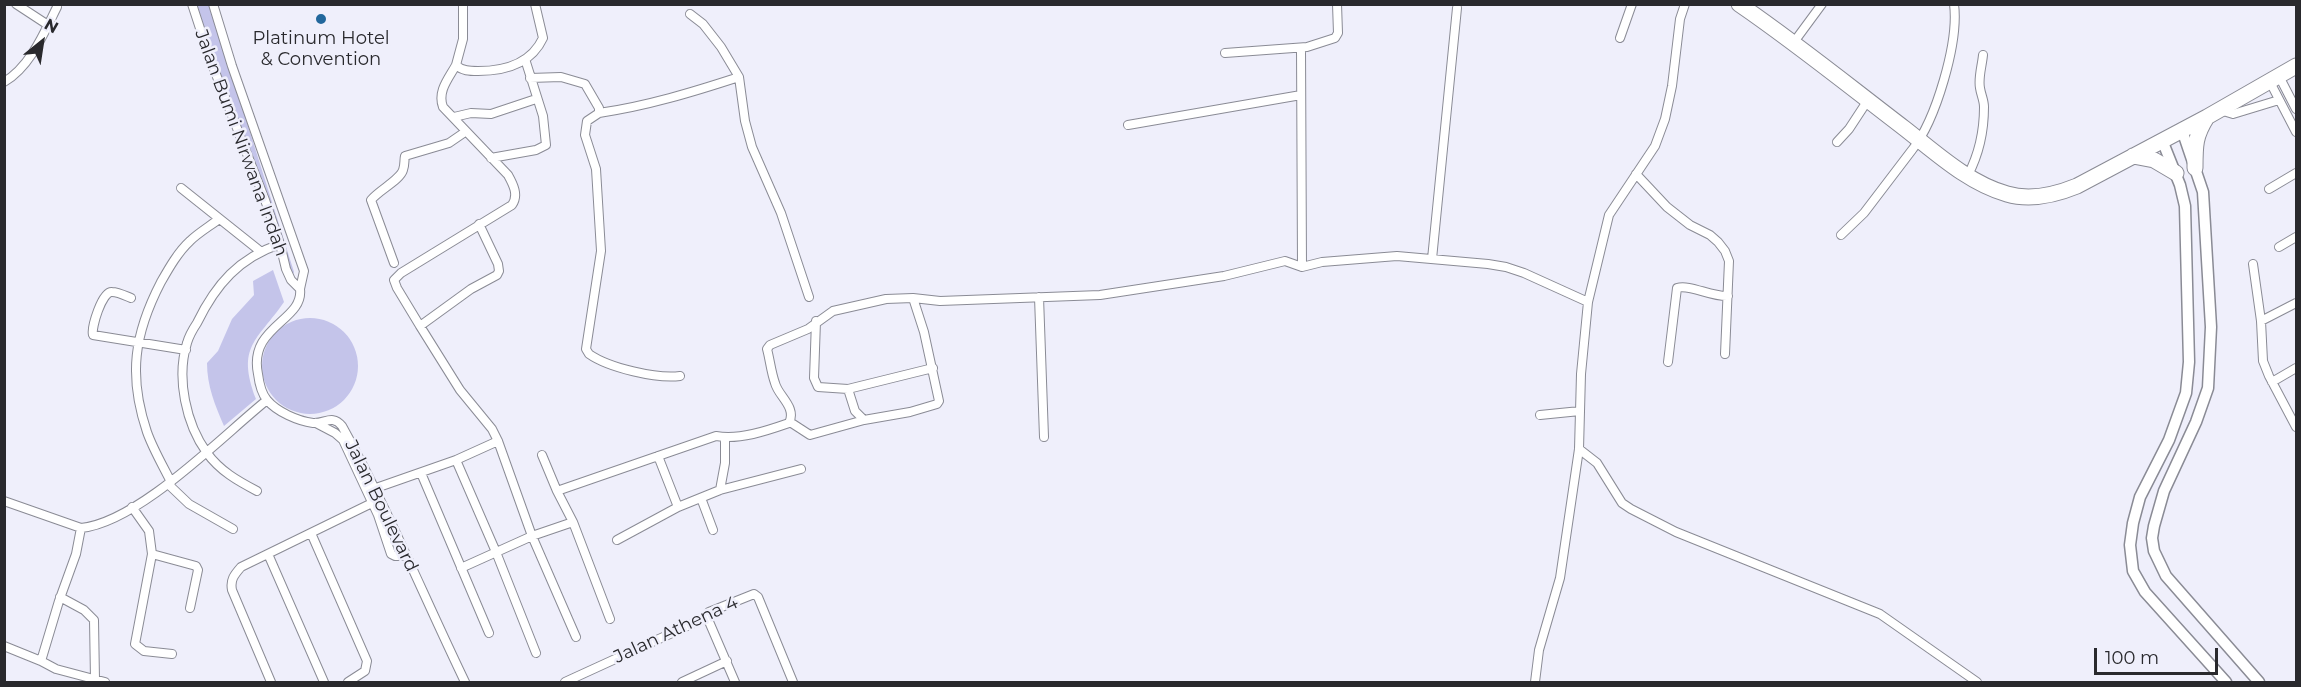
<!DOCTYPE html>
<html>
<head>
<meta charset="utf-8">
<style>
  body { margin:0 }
  #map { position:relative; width:2301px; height:687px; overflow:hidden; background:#efeffb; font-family:Montserrat,sans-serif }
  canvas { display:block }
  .frame { position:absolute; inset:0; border:6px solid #29292d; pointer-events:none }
  .north { position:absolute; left:12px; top:12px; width:60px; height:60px; -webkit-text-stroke:4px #efeffb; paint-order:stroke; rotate:30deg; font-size:16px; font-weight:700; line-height:24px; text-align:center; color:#29292d }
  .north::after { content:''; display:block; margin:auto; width:21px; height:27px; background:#29292d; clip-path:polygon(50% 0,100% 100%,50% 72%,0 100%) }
  .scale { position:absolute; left:2094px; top:648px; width:124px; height:27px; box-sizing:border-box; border:3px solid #29292d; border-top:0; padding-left:8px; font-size:18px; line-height:21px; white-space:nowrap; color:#29292d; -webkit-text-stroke:4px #efeffb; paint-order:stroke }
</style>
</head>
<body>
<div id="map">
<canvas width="2301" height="687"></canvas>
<div class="frame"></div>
<div class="north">N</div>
<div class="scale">100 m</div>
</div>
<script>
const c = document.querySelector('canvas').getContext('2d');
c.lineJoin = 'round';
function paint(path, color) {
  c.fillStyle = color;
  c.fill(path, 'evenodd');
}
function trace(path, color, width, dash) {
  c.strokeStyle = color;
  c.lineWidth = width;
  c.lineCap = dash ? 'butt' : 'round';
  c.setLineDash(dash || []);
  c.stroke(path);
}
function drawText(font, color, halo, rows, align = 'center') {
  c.font = font + ' Montserrat,sans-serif';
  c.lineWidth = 5;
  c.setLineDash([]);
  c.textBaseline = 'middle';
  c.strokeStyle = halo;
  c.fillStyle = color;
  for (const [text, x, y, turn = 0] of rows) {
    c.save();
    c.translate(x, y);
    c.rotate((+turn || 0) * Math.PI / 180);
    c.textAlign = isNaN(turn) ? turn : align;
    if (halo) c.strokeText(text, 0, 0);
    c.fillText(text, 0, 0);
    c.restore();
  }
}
paint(new Path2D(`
  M 196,5 L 210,5 L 294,272 L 291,278 L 285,274 Z
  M 273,270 L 284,302 C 257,341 236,346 256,399 L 224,426 C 215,405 207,386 207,363 L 218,351 L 232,319 L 254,295 L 253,281 Z
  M262 366a48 48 0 1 1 96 0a48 48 0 1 1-96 0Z`), '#c4c4ea');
const street = new Path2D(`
  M 16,4 L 48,25
  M 192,4 L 210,59 L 265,200 L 280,244 L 286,269 L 291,280 L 300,289 L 304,271 L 232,66 L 213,4
  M 463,4 L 463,39 L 456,65 C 462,71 470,71 478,71 C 504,71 531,64 543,38 L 535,4
  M 690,14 L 703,24 L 721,47 L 739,77 L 745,121 L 752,147 L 781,213 L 809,297
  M 1620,38 L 1632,4
  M 1794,42 L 1822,4
  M 1301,48 L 1302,267
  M 1225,53 L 1307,47 L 1335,38 L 1338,33 L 1337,4
  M 2279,76 L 2296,109
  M 530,78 L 561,77 L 585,84 L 599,108 L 599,113 L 587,121 L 585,135 L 596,169 L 601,251 L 586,349 L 589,354 C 609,368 657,379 680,376
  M 4,82 C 30,67 44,33 57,7
  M 2270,82 L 2296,132
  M 2220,110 L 2233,114 L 2279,100
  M 599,113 C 647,106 693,92 739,77
  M 454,117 L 471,113 L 491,114 L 536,99
  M 1128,125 L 1301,95
  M 1837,142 L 1849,129 L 1868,100
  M 491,158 L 536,150 L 546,145 L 543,116 L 525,59
  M 1636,174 L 1667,207 L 1690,225 L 1710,235 L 1718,242 L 1725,251 L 1729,261 L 1725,354
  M 1968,175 C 1979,154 1984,130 1984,107 C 1984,100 1981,95 1980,88 C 1978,78 1982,66 1983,55
  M 181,188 L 260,251
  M 2269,189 L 2296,173
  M 479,224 L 498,264 L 499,271 L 497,275 L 471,289 L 420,326 L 460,390 L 492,429 L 498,441 L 532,536 L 576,637
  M 1841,235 L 1864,213 L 1912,150 C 1936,120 1959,42 1954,4
  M 2279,247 L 2296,237
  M 1432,259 L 1457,8
  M 394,263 L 371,200 C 379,190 400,180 403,170 C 405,165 404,160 405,156 L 449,143 L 465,132
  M 2253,264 L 2261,321 L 2263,361 L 2269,376 L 2296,427
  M 300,289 C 304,321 248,326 258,374 C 259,382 262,394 267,400 C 277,412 298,421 313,423 C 325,424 332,414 342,426 C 388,509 424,597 465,682
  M 1039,297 L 1044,437
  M 131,298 C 126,296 118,292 112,292 C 102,291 91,328 93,335 L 186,350
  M 816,321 L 814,378 L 818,387 L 848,389 L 855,411 L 864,420 L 910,412 L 937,404 L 939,401 L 924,332 L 913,298
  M 2261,321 L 2296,303
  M 420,326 L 397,288 L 394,280 L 401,273 L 512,205 C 519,195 513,184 508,175 L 443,107 C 437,91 449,78 456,65
  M 1668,362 L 1677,288 C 1690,284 1711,297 1728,296
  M 2272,382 L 2296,368
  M 848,389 L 933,368
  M 1540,415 L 1580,411
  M 790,422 L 810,435 L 864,420
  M 316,423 L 335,433 L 343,440 L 378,515 L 391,554 L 395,556 L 405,556
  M 1579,449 L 1597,463 L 1622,503 L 1631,509 L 1676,532 L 1880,614 L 1977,682
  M 542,455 L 557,491 L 573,522 L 610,619
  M 658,456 L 678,507
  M 456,460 L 496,552 L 536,653
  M 421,473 L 489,633
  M 171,482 C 163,466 153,449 147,432 C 128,376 134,334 161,282 C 169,268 178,252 190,241 C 198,233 210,226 219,219
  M 168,484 L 189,504 L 233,529
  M 376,488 L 456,460 L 498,441
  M 720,490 L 725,463 L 725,438
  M 257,491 C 238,481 220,471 207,453 C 186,424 176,378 187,343 C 189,336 193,329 197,323 C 216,284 239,258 280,244
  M 557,491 L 716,436 C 740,440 766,431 789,423 C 797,407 778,396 775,383 C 771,372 770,360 767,349 L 770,345 L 808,329 L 833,311 L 886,299 L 913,298 L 940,301 L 1100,295 L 1224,276 L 1285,261 L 1302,267 L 1322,262 L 1397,256 L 1488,264 L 1506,267 L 1524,273 L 1588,302
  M 701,498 L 713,530
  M 4,501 L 81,528 L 76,554 L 59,601 L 41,661 L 56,669 L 105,682
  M 132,507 L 149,531 L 152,554 L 196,566 L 198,570 L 190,608
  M 81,528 C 139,522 221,437 267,400
  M 311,533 L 367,661 L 365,671 L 348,682
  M 617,540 L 678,507 L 720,490 L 801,469
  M 152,554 L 135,644 L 144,651 L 172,654
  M 268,554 L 324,682
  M 461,568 L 532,536 L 573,522
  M 60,597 L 84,610 L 94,620 L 95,680
  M 707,617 L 735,682
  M 4,646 L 41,661
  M 271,682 L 232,590 C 230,580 234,575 241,567 L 372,503
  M 565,682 L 707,617 L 709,612 L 754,594 L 758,597 L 793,682
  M 682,682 L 727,661
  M 1535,682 L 1539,650 L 1560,578 L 1579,449 L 1581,374 L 1588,302 L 1609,215 L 1655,146 L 1665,119 L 1672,86 L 1680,19 L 1685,4`);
const secondary = new Path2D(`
  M 2182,130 L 2203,192 L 2211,327 L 2208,388 L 2196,422 L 2164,491 L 2154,526 L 2152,538 L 2154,551 L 2166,576 L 2259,682
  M 2162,140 L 2180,185 L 2185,206 L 2189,362 L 2186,393 L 2169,440 L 2140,497 L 2133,523 L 2130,545 L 2133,571 L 2145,592 L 2226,682`);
const highway = new Path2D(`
  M 1739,4 C 1796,43 1849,86 1904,128 C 1935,152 1968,183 2007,194 C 2031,201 2055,195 2077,186 L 2207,117 L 2296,66
  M 2133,156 L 2154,160 L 2176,173
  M 2195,168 C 2195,145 2195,136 2207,117`);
trace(street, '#8a8b95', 10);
trace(secondary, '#8a8b95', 13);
trace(highway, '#8a8b95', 17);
trace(street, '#fff', 8);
trace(secondary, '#fff', 10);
trace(highway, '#fff', 15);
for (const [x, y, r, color] of [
  [321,19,6,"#22679c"]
]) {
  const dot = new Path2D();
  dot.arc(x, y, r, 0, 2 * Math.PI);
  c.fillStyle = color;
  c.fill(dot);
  trace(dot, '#efeffb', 2);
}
drawText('18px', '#29292d', '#efeffb', [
  ["Platinum Hotel",321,39],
  ["& Convention",321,60]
]);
drawText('18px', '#29292d', '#efeffb', [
  ["Jalan Bumi Nirwana Indah",241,143,70],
  ["Jalan Boulevard",381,506,64],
  ["Jalan Athena 4",676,630,-25]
]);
</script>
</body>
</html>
